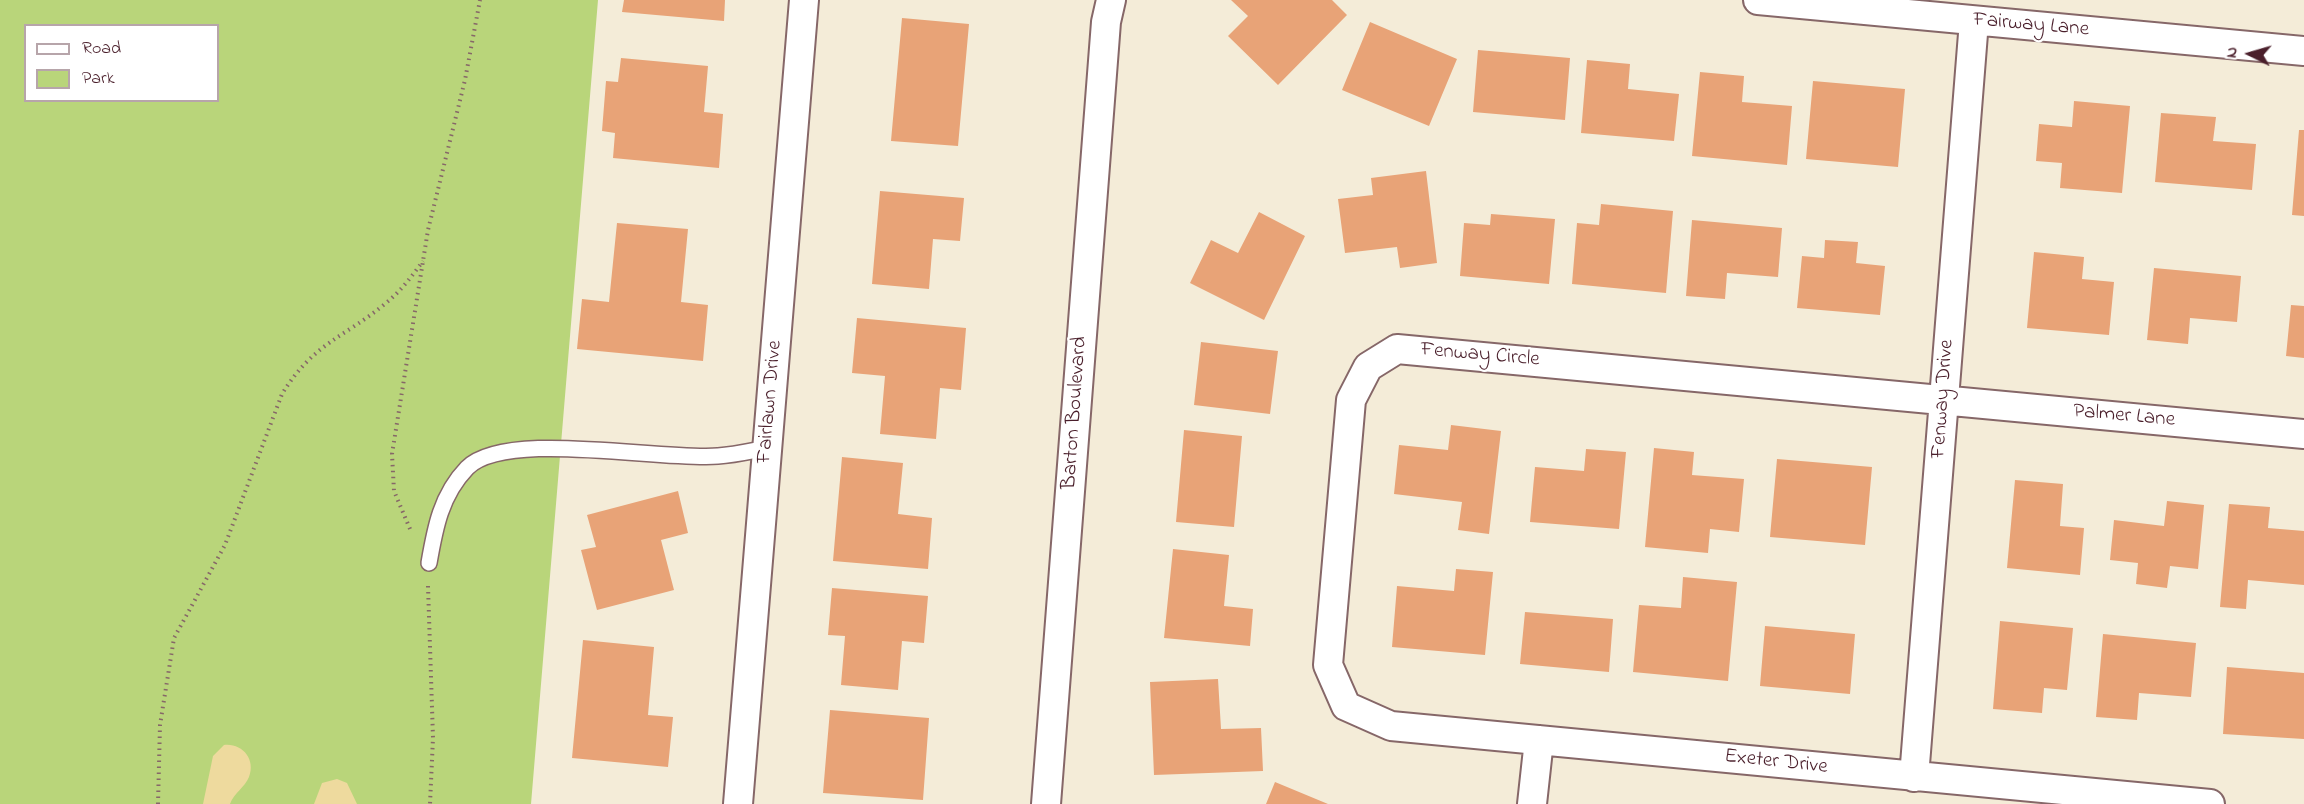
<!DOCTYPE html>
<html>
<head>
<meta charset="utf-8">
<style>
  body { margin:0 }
  #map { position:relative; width:2304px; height:804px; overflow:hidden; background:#f4ecd8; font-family:"Indie Flower",sans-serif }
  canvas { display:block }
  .legend { position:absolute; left:24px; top:24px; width:195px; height:78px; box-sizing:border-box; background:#fff; border:2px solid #b7a5aa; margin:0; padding:8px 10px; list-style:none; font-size:18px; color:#4a1f2b }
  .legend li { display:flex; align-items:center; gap:12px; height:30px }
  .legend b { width:30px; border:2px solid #b7a5aa }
  .north { position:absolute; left:2220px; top:24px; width:60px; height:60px; -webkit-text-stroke:4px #fff; paint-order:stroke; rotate:275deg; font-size:16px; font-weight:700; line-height:24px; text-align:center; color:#4a1f2b }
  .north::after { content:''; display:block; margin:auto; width:21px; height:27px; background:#4a1f2b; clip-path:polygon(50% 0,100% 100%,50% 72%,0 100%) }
</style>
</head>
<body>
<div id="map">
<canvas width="2304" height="804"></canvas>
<ul class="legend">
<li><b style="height:8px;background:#fff"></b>Road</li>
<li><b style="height:16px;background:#b9d57a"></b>Park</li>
</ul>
<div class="north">N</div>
</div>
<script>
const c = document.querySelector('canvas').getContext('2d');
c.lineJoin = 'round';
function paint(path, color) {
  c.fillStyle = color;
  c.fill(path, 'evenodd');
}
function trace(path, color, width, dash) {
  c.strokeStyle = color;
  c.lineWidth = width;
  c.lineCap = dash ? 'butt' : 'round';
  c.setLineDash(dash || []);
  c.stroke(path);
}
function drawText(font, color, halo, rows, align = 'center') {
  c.font = font + ' "Indie Flower",sans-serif';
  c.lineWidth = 4.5;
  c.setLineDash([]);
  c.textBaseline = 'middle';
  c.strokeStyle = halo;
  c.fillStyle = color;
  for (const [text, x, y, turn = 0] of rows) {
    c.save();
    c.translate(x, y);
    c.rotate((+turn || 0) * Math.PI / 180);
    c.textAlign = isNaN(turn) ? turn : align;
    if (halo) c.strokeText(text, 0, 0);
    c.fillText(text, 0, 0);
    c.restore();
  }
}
paint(new Path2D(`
  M 0,0 L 598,0 L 531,804 L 0,804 ZM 26,26 L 218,26 L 218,100 L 26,100 Z`), '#b9d57a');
paint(new Path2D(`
  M 224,745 C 242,743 256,759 249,777 C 245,787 234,793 230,804 L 203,804 L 213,756 Z
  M 337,779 L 347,783 L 357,804 L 314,804 L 322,783 Z`), '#eeda9e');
paint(new Path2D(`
  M 624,0 L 725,0 L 724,21 L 622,12 Z
  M 1231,0 L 1332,0 L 1347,15 L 1278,85 L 1228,36 L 1248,16 Z
  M 902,18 L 969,24 L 958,146 L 891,141 Z
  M 1370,22 L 1457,59 L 1429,126 L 1342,90 Z
  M 1478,50 L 1570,58 L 1565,120 L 1473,112 Z
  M 621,58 L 708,66 L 704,112 L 723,114 L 719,168 L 613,158 L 615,133 L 602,131 L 606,81 L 618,82 Z
  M 1587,60 L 1630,64 L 1628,89 L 1679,94 L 1674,141 L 1581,133 Z
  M 1700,72 L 1744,76 L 1742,102 L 1792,106 L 1787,165 L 1692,156 Z
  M 1813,81 L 1905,89 L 1898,167 L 1806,159 Z
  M 2074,101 L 2130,106 L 2122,193 L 2060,188 L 2062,163 L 2036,161 L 2039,124 L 2072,127 Z
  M 2161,113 L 2216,117 L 2213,141 L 2256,144 L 2252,190 L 2155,182 Z
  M 2299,130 L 2304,130 L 2304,216 L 2292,215 Z
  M 1426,171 L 1437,263 L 1400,268 L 1397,247 L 1345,253 L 1338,199 L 1373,195 L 1371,178 Z
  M 880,191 L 964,198 L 960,241 L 933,239 L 929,289 L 872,284 Z
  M 1601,204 L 1673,211 L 1666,293 L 1572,284 L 1577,223 L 1599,225 Z
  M 1259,212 L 1305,236 L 1264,320 L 1190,283 L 1211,240 L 1238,253 Z
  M 1491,214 L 1555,219 L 1549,284 L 1460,276 L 1464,223 L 1490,225 Z
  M 1692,220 L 1782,228 L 1778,277 L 1727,273 L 1725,299 L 1686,296 Z
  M 617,223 L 688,229 L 681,302 L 708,305 L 703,361 L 577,349 L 582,299 L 609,302 Z
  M 1825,240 L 1858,242 L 1856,263 L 1885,266 L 1880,315 L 1797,308 L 1802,256 L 1824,258 Z
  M 2034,252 L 2084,257 L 2082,279 L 2114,282 L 2109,335 L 2027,328 Z
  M 2154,268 L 2241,276 L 2237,322 L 2190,318 L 2188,344 L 2147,340 Z
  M 2291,305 L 2304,306 L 2304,358 L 2286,356 Z
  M 857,318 L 966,328 L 961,390 L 940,388 L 936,439 L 880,434 L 885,376 L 852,373 Z
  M 1201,342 L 1278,351 L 1270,414 L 1194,405 Z
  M 1451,425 L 1501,431 L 1489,534 L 1458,530 L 1462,502 L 1394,494 L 1399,445 L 1448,450 Z
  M 1184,430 L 1242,436 L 1234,527 L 1176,522 Z
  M 1654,448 L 1694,452 L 1692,475 L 1744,479 L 1739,532 L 1710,529 L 1708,553 L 1645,547 Z
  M 1586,449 L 1626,452 L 1619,529 L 1530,522 L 1535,467 L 1584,471 Z
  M 842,457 L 903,463 L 898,514 L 932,518 L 928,569 L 833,561 Z
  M 1777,459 L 1872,467 L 1865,545 L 1770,537 Z
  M 2015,480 L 2063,484 L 2060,526 L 2084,528 L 2080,575 L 2007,568 Z
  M 678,491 L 688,533 L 661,540 L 674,590 L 597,610 L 581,550 L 596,547 L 587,515 Z
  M 2167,501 L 2204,505 L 2198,569 L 2170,566 L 2167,588 L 2136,584 L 2138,563 L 2110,560 L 2114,520 L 2164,526 Z
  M 2229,504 L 2270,507 L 2268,528 L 2304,531 L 2304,585 L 2248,580 L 2246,609 L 2220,607 Z
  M 1173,549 L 1229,555 L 1224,606 L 1253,609 L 1250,646 L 1164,638 Z
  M 1456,569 L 1493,572 L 1485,655 L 1392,647 L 1397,586 L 1454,591 Z
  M 1683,577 L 1737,582 L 1728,681 L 1633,672 L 1639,605 L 1681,608 Z
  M 832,588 L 928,596 L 924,643 L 902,641 L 898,690 L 841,685 L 845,636 L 828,635 Z
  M 1525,612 L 1613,619 L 1609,672 L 1520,664 Z
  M 2000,621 L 2073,628 L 2067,690 L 2044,688 L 2042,713 L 1993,709 Z
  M 1765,626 L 1855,634 L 1850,694 L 1760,686 Z
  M 2103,634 L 2196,643 L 2191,697 L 2139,693 L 2137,720 L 2096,717 Z
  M 583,640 L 654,647 L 648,715 L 673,717 L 668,767 L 572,758 Z
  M 2227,667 L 2304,673 L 2304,739 L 2223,734 Z
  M 1218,679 L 1221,729 L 1261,728 L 1263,771 L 1154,775 L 1150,682 Z
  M 830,710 L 929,718 L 923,800 L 823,793 Z
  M 1275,782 L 1328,804 L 1266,804 Z`), '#e8a377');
const lane = new Path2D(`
  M 429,563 C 435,528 441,495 467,468 C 506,429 661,461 718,456 C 734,455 751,451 767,448`);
const street = new Path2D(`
  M 1758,0 L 2304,51
  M 1914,777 L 1974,21
  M 738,804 L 804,0
  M 1046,804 L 1106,22 L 1111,0
  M 1532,804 L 1539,740
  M 2210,804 L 1391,726 L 1346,706 L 1328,665 L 1351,400 L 1368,367 L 1397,349 L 2304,434`);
trace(lane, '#866768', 18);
trace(street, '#866768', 32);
trace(new Path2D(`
  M 410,529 L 394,491 L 392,454 L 428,230 L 465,80 L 480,0
  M 428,586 L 433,738 L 430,804
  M 158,804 L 160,725 L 174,638 L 225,545 L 282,394 C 314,342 344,338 386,303 C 401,291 412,276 423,261`), '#866768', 4, [1.5, 4.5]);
trace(lane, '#fff', 15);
trace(street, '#fff', 28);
drawText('21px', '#4a1f2b', '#fff', [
  ["Fairway Lane",2031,26,5],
  ["Fenway Circle",1480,356,5],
  ["Fenway Drive",1944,399,-86],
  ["Fairlawn Drive",771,402,-85],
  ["Barton Boulevard",1076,413,-86],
  ["Palmer Lane",2124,417,5],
  ["Exeter Drive",1776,763,6]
]);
</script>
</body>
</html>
